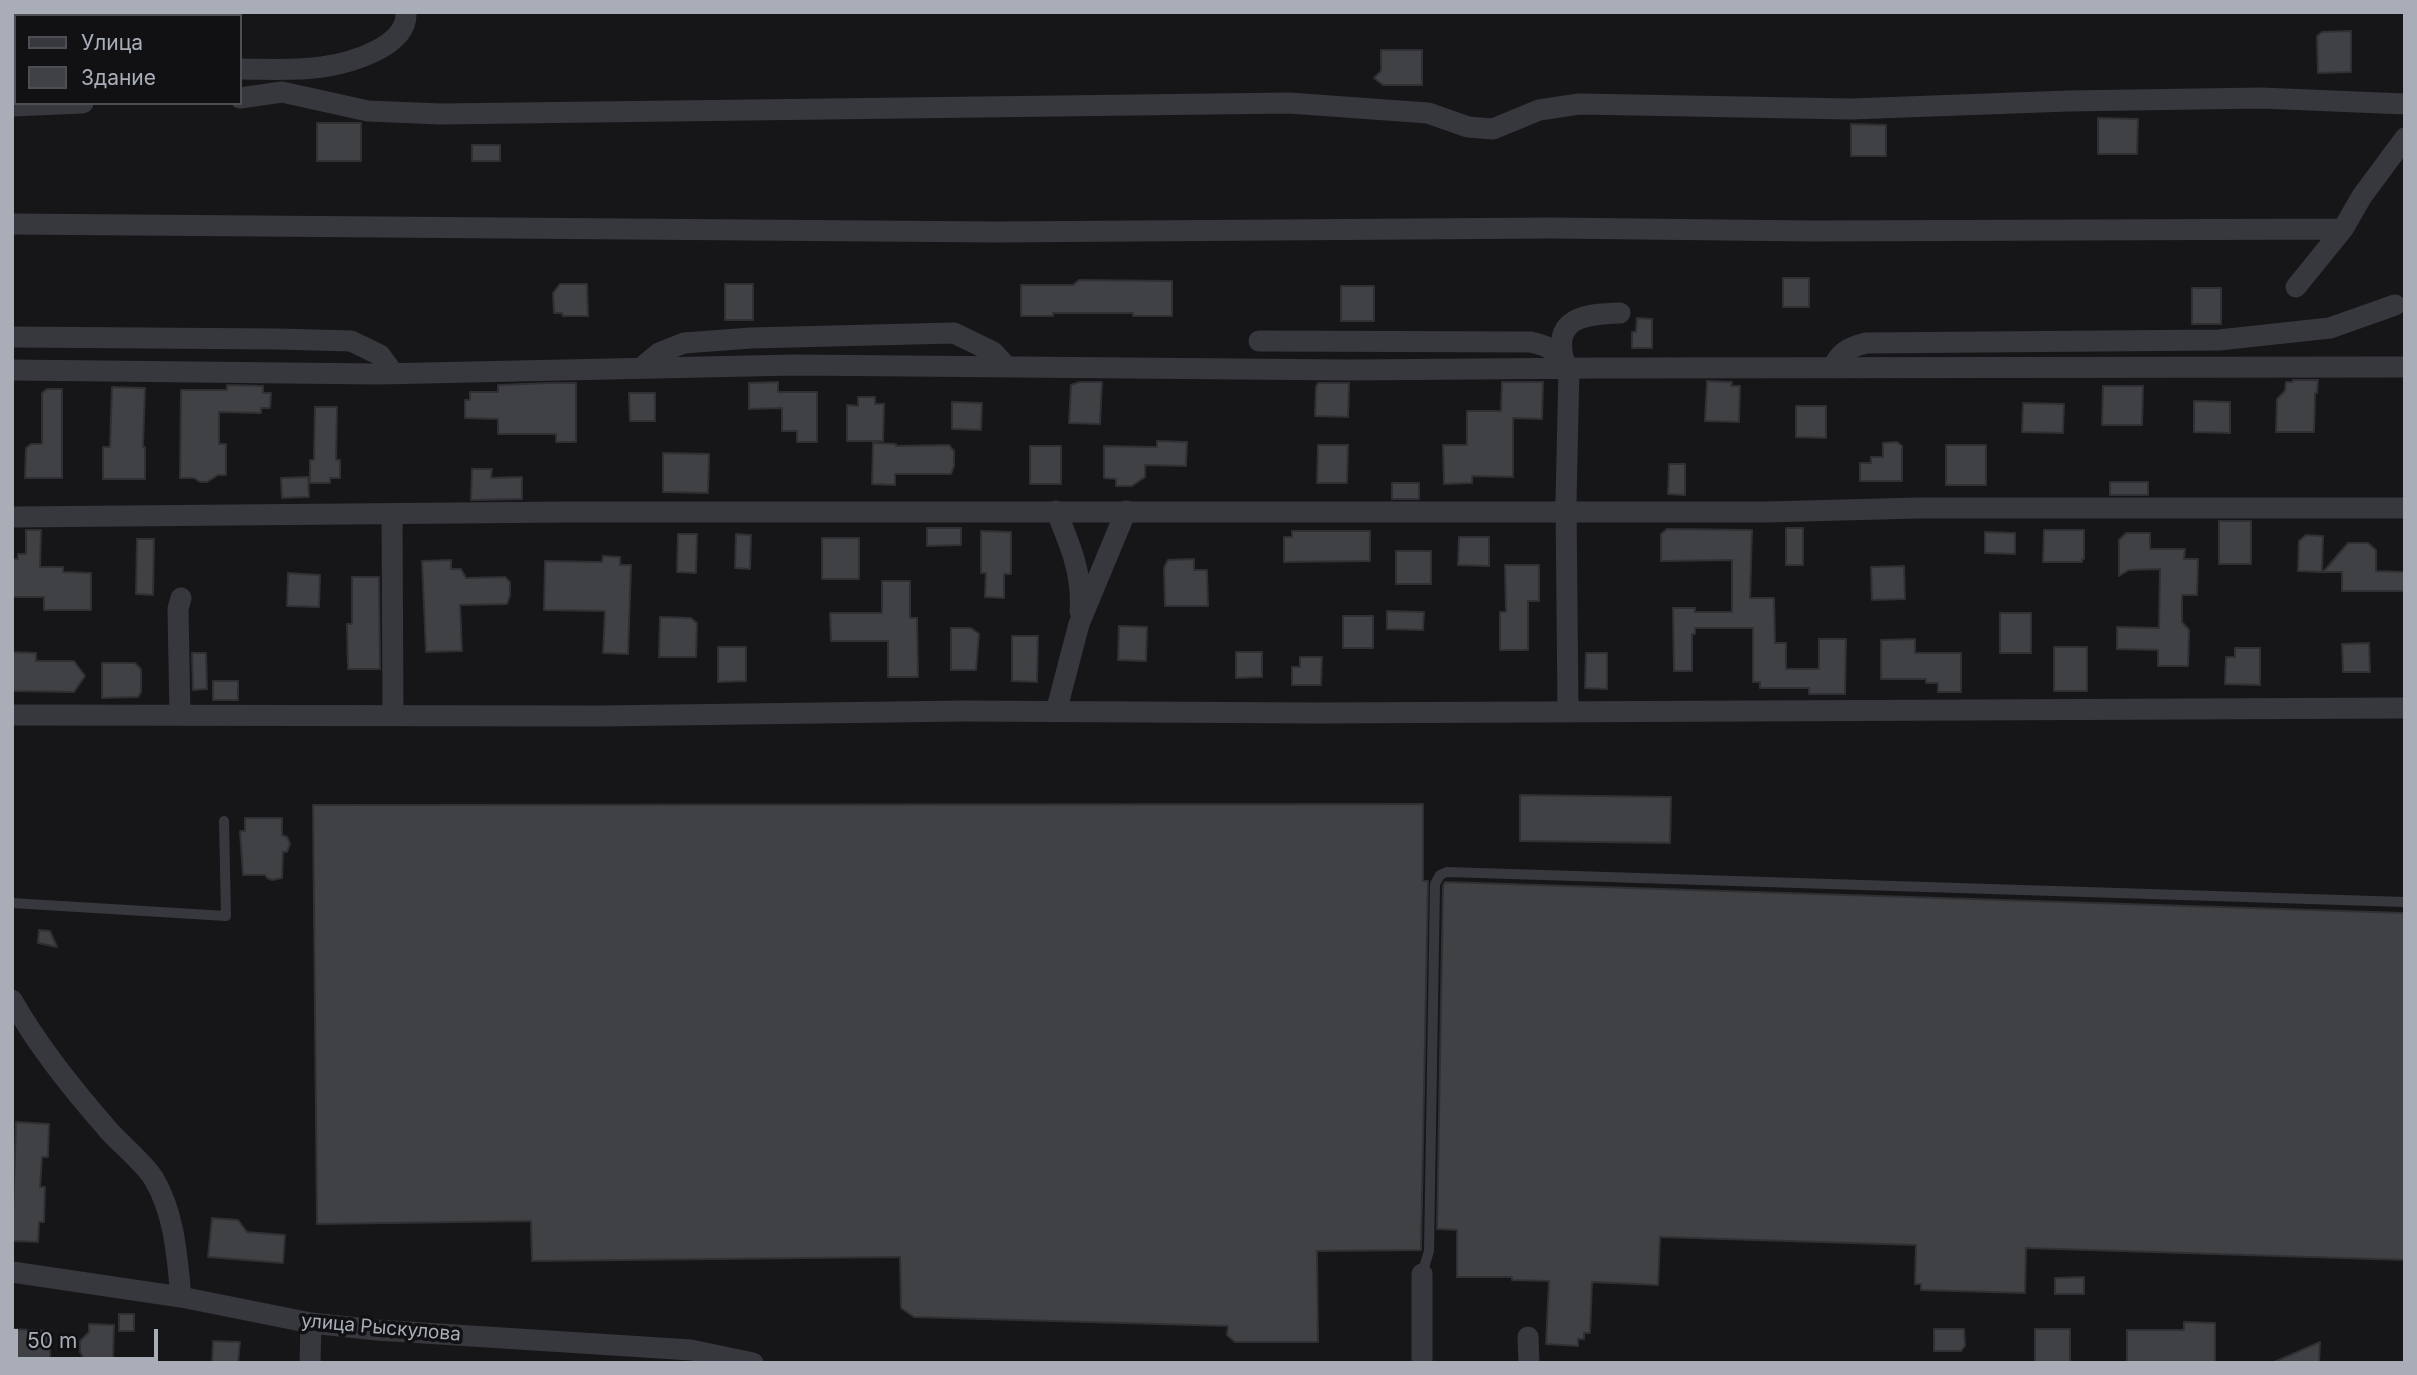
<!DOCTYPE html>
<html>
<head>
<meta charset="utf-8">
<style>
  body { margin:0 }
  #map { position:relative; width:2417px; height:1375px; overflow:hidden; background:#161618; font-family:Inter,sans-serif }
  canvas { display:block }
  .frame { position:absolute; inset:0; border:14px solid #a8adb8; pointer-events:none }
  .legend { position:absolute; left:14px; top:14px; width:228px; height:91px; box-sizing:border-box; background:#111113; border:2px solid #4d4f55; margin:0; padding:9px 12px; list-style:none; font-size:21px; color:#a8adb8 }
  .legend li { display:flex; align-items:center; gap:14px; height:35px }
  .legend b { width:35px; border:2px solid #4d4f55 }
  .scale { position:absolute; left:14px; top:1329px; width:144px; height:32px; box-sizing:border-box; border:4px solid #a8adb8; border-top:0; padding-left:9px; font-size:21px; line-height:24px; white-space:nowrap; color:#a8adb8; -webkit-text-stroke:5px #111113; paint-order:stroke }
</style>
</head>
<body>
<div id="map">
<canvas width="2417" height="1375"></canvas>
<div class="frame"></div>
<ul class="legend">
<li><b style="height:9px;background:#37383d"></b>Улица</li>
<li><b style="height:19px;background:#404145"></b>Здание</li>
</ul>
<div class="scale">50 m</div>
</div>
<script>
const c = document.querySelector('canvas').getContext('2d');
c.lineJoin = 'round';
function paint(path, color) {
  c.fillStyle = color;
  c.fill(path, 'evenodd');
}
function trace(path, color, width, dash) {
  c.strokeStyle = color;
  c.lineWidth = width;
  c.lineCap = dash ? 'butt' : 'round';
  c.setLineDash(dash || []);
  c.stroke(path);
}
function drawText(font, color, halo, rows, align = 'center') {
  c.font = font + ' Inter,sans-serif';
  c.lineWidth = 7;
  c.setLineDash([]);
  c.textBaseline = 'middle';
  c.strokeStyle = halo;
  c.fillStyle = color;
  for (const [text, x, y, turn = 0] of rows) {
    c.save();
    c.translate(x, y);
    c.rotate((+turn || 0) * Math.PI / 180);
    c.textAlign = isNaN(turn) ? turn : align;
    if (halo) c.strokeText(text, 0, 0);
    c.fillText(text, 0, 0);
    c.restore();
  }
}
const building = new Path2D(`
  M 2351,31 L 2351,72 L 2318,73 L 2317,36 L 2322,32 Z
  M 1381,50 L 1422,50 L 1422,85 L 1383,85 L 1374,78 L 1381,71 Z
  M 2098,118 L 2138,119 L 2137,154 L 2098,154 Z
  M 317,123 L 361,123 L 361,161 L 317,161 Z
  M 1851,124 L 1886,125 L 1886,156 L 1851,156 Z
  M 472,145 L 500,145 L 500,161 L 472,161 Z
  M 1783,278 L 1809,278 L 1809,307 L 1783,307 Z
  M 1079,280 L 1172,281 L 1172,316 L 1133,316 L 1133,313 L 1053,313 L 1053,316 L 1021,316 L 1021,285 L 1073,285 Z
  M 560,284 L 587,284 L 588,316 L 563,316 L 562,313 L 554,313 L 553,293 Z
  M 725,284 L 753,284 L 753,320 L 725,320 Z
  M 1341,286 L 1374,286 L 1374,321 L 1341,321 Z
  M 2192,288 L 2221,288 L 2221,324 L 2192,324 Z
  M 1637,318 L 1652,319 L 1652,348 L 1632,348 L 1632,332 L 1636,332 Z
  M 2293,380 L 2318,380 L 2317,393 L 2315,393 L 2314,432 L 2276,432 L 2277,399 L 2285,391 L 2286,382 L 2293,382 Z
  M 1707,381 L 1732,382 L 1731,386 L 1740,386 L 1739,422 L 1705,421 Z
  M 778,382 L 778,392 L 817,392 L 817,442 L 797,442 L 797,431 L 782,431 L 782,408 L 749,409 L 749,383 Z
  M 1080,382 L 1102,382 L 1100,424 L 1069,423 L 1071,385 Z
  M 1502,382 L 1543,382 L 1542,419 L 1513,418 L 1513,477 L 1472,476 L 1472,483 L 1444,484 L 1443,445 L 1467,445 L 1467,411 L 1501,411 Z
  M 550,383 L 576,383 L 576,442 L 556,442 L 556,434 L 498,434 L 498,419 L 465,418 L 465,400 L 470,400 L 470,392 L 498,392 L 498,385 Z
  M 1318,383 L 1349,383 L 1348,417 L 1315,416 L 1316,387 Z
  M 227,385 L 263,386 L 263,393 L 271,393 L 270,408 L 261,408 L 261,413 L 219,412 L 219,444 L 226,444 L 226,475 L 218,475 L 207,482 L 200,482 L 194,478 L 180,478 L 181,390 L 227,390 Z
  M 2103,386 L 2143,386 L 2142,425 L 2102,425 Z
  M 112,387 L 145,388 L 143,447 L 145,447 L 145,479 L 103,479 L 103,447 L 110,447 Z
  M 47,389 L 62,389 L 62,478 L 25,478 L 26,448 L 31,444 L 42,444 L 42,393 Z
  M 629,393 L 655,393 L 655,421 L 630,421 Z
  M 858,397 L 875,397 L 875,404 L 884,404 L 883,441 L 847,441 L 847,405 L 858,406 Z
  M 2194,401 L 2230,402 L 2230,433 L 2194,432 Z
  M 952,402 L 982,403 L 981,430 L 952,429 Z
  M 2023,403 L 2064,404 L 2063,433 L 2022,432 Z
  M 1796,406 L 1826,406 L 1826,438 L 1796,437 Z
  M 315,407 L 337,407 L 336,460 L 340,460 L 340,478 L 330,478 L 330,483 L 310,483 L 310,460 L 314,460 Z
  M 1157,441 L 1187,442 L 1186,466 L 1145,465 L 1145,477 L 1132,486 L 1116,486 L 1116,479 L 1104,478 L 1104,446 L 1157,447 Z
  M 1897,442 L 1902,446 L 1902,481 L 1860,481 L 1860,463 L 1871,463 L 1871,457 L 1883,457 L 1883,443 Z
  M 873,443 L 896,444 L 896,446 L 949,445 L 954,451 L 954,466 L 951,474 L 895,474 L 895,485 L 872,484 Z
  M 1318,445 L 1348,445 L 1347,483 L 1317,483 Z
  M 1946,445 L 1986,445 L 1986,485 L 1946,485 Z
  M 1030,446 L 1061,446 L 1061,484 L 1030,484 Z
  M 663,453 L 709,454 L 708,493 L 663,492 Z
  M 1669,464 L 1685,464 L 1685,495 L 1668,494 Z
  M 472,469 L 492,469 L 491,478 L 522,477 L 522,499 L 471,500 Z
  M 308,477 L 309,497 L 282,498 L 281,478 Z
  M 2110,482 L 2148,482 L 2148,495 L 2110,495 Z
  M 1392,483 L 1419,483 L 1419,499 L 1392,499 Z
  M 2219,521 L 2251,521 L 2251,564 L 2219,564 Z
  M 927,528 L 961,528 L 961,545 L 927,546 Z
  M 1786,528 L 1803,528 L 1803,565 L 1786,565 Z
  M 1667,529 L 1752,530 L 1750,598 L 1774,598 L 1775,643 L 1786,643 L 1786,669 L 1819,669 L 1819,639 L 1846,639 L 1845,694 L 1809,694 L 1809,688 L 1760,688 L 1760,682 L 1753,682 L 1753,628 L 1695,628 L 1695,634 L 1692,634 L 1692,671 L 1674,671 L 1673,608 L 1695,608 L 1695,612 L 1732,612 L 1732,560 L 1661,561 L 1661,534 Z
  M 26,530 L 41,530 L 40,567 L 63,567 L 63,572 L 91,573 L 91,610 L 44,610 L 44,597 L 12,597 L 12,559 L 18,559 L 18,554 L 26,554 Z
  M 2044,530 L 2084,530 L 2084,559 L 2082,559 L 2082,562 L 2043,562 Z
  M 981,531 L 1011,532 L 1011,574 L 1004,574 L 1004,598 L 985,597 L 986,573 L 981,573 Z
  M 1292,531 L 1370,531 L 1370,561 L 1284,562 L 1284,537 L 1292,537 Z
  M 1985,532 L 2015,533 L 2015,554 L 1985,553 Z
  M 2126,533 L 2150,533 L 2150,549 L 2185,549 L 2184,559 L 2198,559 L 2197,595 L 2182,595 L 2182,622 L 2189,630 L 2188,666 L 2158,666 L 2158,650 L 2117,649 L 2117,627 L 2159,628 L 2160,569 L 2129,570 L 2119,576 L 2119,540 Z
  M 678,534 L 697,534 L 696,573 L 677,572 Z
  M 736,534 L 751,535 L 750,569 L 735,568 Z
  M 2306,535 L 2323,536 L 2322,572 L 2298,571 L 2299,541 Z
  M 1459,537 L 1489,537 L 1489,566 L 1458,565 Z
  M 822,538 L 859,538 L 859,579 L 822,579 Z
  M 137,539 L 154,539 L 153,595 L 136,594 Z
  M 2348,543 L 2368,543 L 2376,550 L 2376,571 L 2405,572 L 2405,591 L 2342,591 L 2342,572 L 2323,572 Z
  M 1396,551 L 1431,551 L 1431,584 L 1396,584 Z
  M 603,556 L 620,557 L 620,565 L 631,565 L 628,654 L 603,653 L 605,611 L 544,610 L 545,561 L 602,562 Z
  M 1194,559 L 1194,570 L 1207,570 L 1208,606 L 1165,606 L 1164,568 L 1168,560 Z
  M 451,560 L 451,569 L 461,569 L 466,578 L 505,577 L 510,582 L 510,595 L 507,604 L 460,605 L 462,651 L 426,652 L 422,561 Z
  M 1505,565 L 1539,565 L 1539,601 L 1528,601 L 1528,650 L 1500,650 L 1500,612 L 1506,612 Z
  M 1904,566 L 1905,599 L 1872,600 L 1871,567 Z
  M 288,573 L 320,575 L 319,607 L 287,606 Z
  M 352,577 L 379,577 L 380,669 L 348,669 L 347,624 L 352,624 Z
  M 882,581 L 910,581 L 910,618 L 917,618 L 918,677 L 888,677 L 888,641 L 831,641 L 830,613 L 882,613 Z
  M 1387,611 L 1424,612 L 1423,630 L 1387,629 Z
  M 2000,613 L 2031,613 L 2031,653 L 2000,653 Z
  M 1343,616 L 1373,616 L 1373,648 L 1343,648 Z
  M 660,617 L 691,618 L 697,623 L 696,657 L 659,657 Z
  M 1119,626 L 1147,627 L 1146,661 L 1118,660 Z
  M 951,628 L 971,628 L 979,634 L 976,670 L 951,670 Z
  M 1012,636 L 1038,636 L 1037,682 L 1012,681 Z
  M 1915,639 L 1915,653 L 1961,653 L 1961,692 L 1938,692 L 1938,683 L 1926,683 L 1926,679 L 1881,679 L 1881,640 Z
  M 2369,643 L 2370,672 L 2343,672 L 2342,644 Z
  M 718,647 L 746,647 L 746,681 L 718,682 Z
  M 2054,647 L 2087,647 L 2087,691 L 2054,691 Z
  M 2235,648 L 2260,648 L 2260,685 L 2225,684 L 2226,657 L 2235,657 Z
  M 12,652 L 36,653 L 36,661 L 74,661 L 85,676 L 74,692 L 12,691 Z
  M 1236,652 L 1262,652 L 1262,677 L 1236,678 Z
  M 192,653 L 206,653 L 207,689 L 193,690 Z
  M 1586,653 L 1607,653 L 1607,689 L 1585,688 Z
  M 1300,657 L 1322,657 L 1321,685 L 1292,685 L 1292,667 L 1300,667 Z
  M 102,663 L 135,663 L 141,669 L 141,692 L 138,697 L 102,698 Z
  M 213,681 L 238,681 L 238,700 L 213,700 Z
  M 1520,795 L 1671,797 L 1670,843 L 1520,841 Z
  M 1423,804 L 1423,881 L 1428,881 L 1421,1250 L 1317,1251 L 1318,1342 L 1235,1342 L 1227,1335 L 1228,1326 L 914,1317 L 901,1308 L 900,1257 L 532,1261 L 531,1221 L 317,1224 L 313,805 Z
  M 245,818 L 282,818 L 282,835 L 287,837 L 290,844 L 287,852 L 283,852 L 282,878 L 272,880 L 267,878 L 265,875 L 243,875 L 240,831 L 245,831 Z
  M 1445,882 L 2405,913 L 2405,1260 L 2026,1248 L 2025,1293 L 1921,1290 L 1921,1284 L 1915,1284 L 1916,1245 L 1660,1237 L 1658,1285 L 1592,1282 L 1590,1333 L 1584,1333 L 1584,1339 L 1578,1339 L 1578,1346 L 1546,1344 L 1549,1281 L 1512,1280 L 1512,1277 L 1457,1277 L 1457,1230 L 1437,1229 L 1443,886 Z
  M 39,930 L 50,931 L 57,947 L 38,943 Z
  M 16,1122 L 49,1124 L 48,1157 L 42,1157 L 40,1187 L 45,1187 L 44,1222 L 39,1222 L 38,1242 L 12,1241 Z
  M 212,1218 L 238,1220 L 247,1232 L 285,1235 L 283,1263 L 208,1257 Z
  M 2084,1277 L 2084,1294 L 2055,1294 L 2055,1278 Z
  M 119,1314 L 134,1314 L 134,1331 L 119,1331 Z
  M 2184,1322 L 2215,1323 L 2215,1363 L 2127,1363 L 2127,1330 L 2184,1330 Z
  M 89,1324 L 114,1325 L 113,1360 L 84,1359 L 80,1352 L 80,1341 L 89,1332 Z
  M 12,1329 L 50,1331 L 50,1362 L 12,1360 Z
  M 1934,1329 L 1964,1329 L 1965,1346 L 1961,1351 L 1934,1351 Z
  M 2035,1329 L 2070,1329 L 2070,1363 L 2035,1363 Z
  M 213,1341 L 240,1342 L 238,1363 L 212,1363 Z
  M 2320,1342 L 2319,1363 L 2272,1363 Z`);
paint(building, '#404145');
trace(building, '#303034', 2);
trace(new Path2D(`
  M 89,16 L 91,12
  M 12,903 L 226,916 L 224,821
  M 1422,1274 L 1429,1251 L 1435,884 L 1440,875 L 1447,872 L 2405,902`), '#37383d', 10);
trace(new Path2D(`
  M 12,68 L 16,68
  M 240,69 C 266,69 295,71 322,67 C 350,63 408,47 406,12
  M 240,98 L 282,92 L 368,111 L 441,114 L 1289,103 L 1428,113 L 1468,127 L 1493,129 L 1539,110 L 1579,104 L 1851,109 L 2068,101 L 2261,98 L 2405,104
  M 12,106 L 83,103
  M 12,224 L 996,232 L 1552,228 L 1813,231 L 2343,229
  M 2296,287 L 2343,229 L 2362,196 L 2405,138
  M 12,337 L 278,339 L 351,341 L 380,355 L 393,373
  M 1259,341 L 1531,342 C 1549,346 1559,352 1569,368 L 1566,502 L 1568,711
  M 1563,357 C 1554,316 1589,314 1620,313
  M 641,368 L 659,353 L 684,343 L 751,338 L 954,333 L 993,352 L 1006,366
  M 1833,368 C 1839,352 1850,347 1866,343 L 2219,340 L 2330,328 L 2395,305
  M 12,370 L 378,374 L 795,365 L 1350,370 L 1599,368 L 2405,367
  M 1056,511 C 1070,544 1083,575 1080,611
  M 392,514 L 393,715
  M 12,517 L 566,512 L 1767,512 L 1918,508 L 2405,508
  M 1056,712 L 1079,624 L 1126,511
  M 12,715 L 600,716 L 964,711 L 1316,713 L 2405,708
  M 180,715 L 178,609 L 181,598
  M 12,1000 C 39,1048 74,1091 110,1132 C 124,1147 143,1162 154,1179 C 175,1215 177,1257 181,1297
  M 12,1272 L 181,1297 L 311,1323 L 377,1330 L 691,1350 L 753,1363
  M 1528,1337 L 1529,1363
  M 310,1363 L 311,1323
  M 1422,1363 L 1422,1274`), '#37383d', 21);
drawText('19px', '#a8adb8', '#111113', [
  ["улица Рыскулова",381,1328,5]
]);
</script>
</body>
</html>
